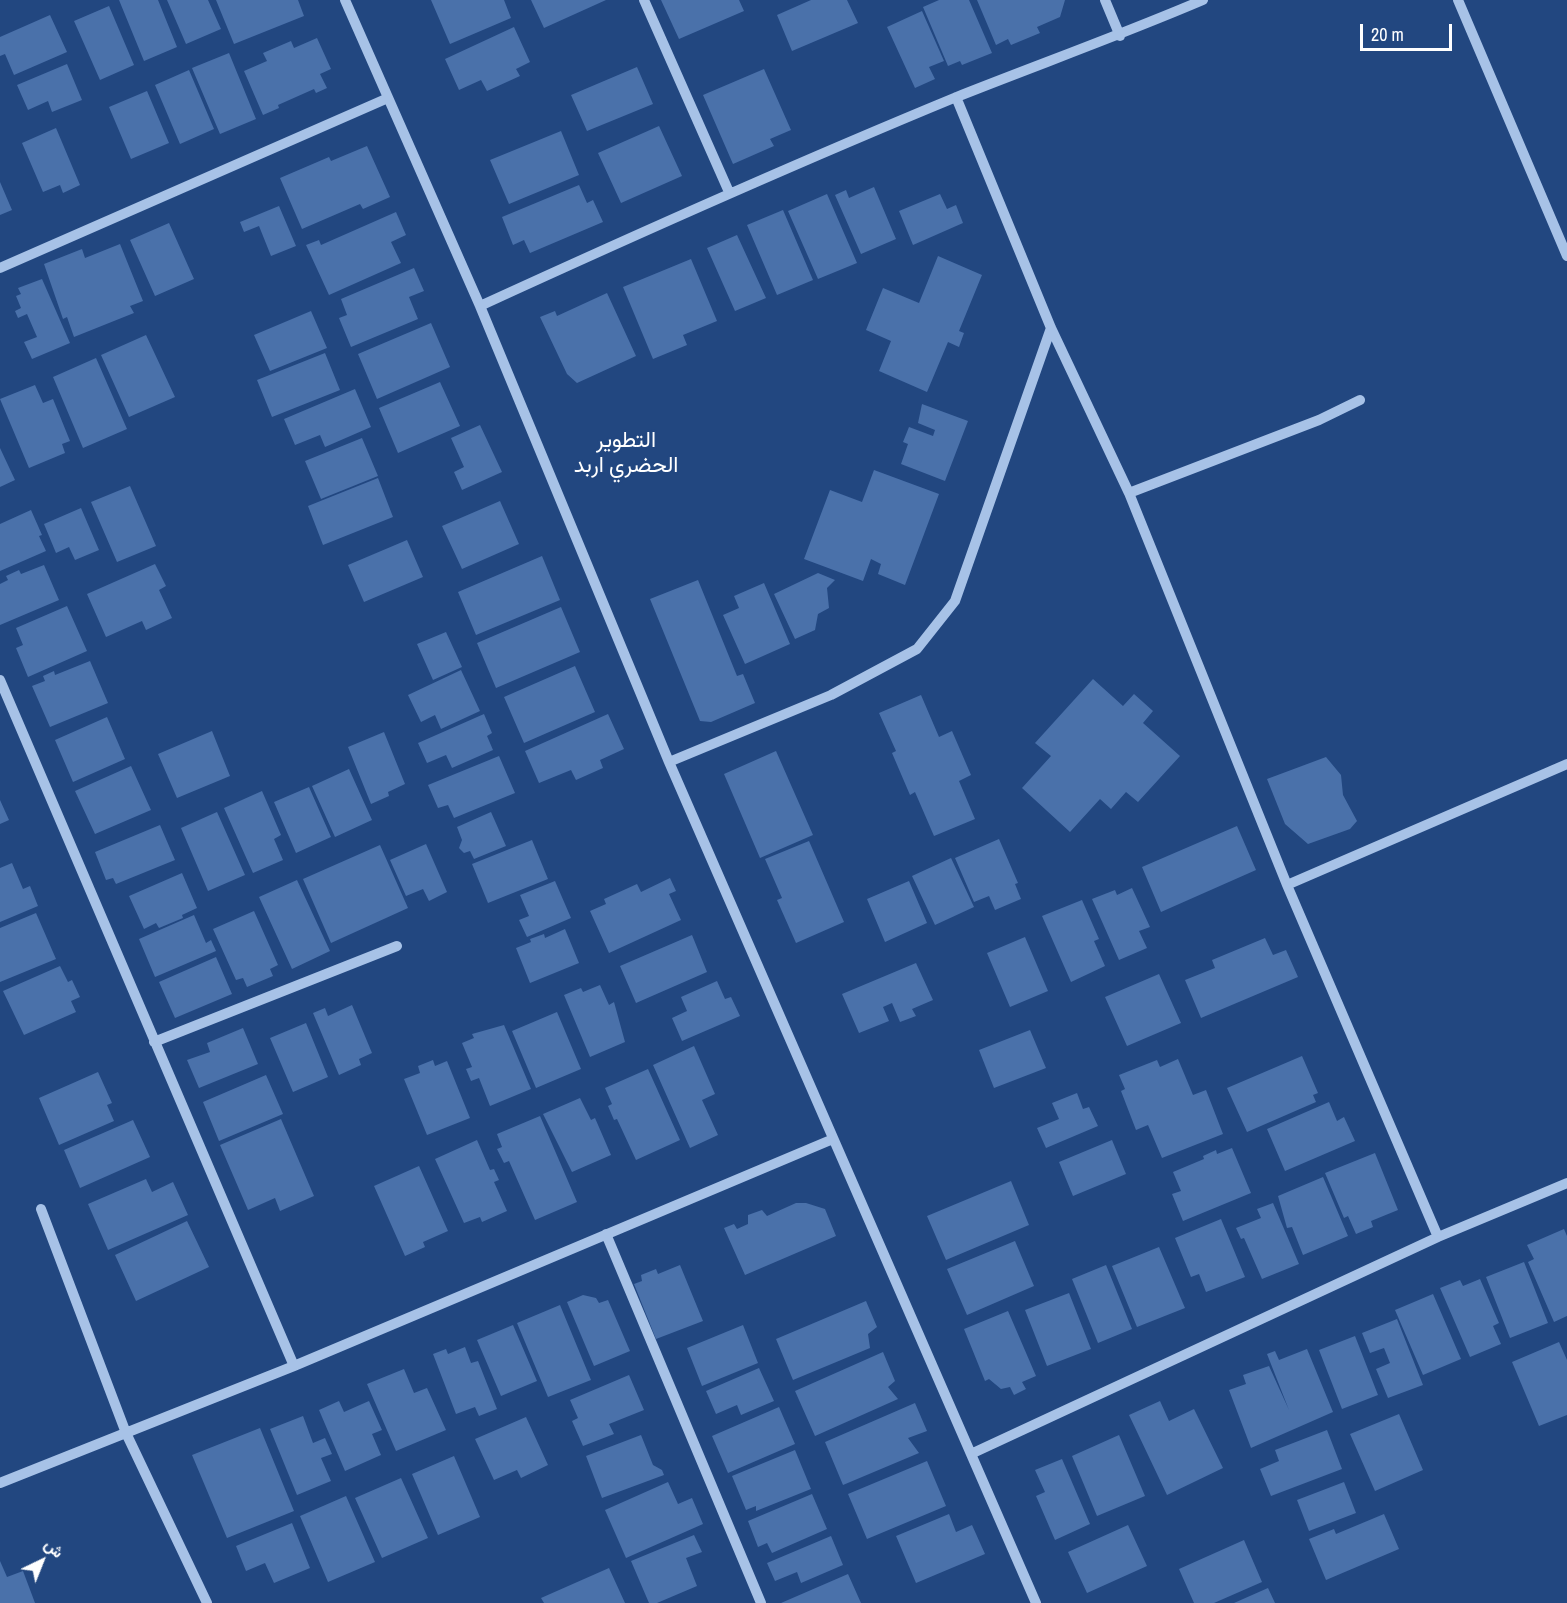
<!DOCTYPE html>
<html>
<head>
<meta charset="utf-8">
<style>
  body { margin:0 }
  #map { position:relative; width:1567px; height:1603px; overflow:hidden; background:#224780; font-family:"Archivo Narrow",Vazirmatn,sans-serif }
  canvas { display:block }
  .north { position:absolute; left:12px; top:1531px; width:60px; height:60px; -webkit-text-stroke:4px #224780; paint-order:stroke; rotate:43deg; font-size:16px; font-weight:700; line-height:24px; text-align:center; color:#fff }
  .north::after { content:''; display:block; margin:auto; width:21px; height:27px; background:#fff; clip-path:polygon(50% 0,100% 100%,50% 72%,0 100%) }
  .scale { position:absolute; left:1360px; top:24px; width:92px; height:27px; box-sizing:border-box; border:3px solid #fff; border-top:0; padding-left:8px; font-size:18px; line-height:21px; white-space:nowrap; color:#fff; -webkit-text-stroke:4px #224780; paint-order:stroke }
</style>
</head>
<body>
<div id="map">
<canvas width="1567" height="1603"></canvas>
<div class="north">ش</div>
<div class="scale">20 m</div>
</div>
<script>
const c = document.querySelector('canvas').getContext('2d');
c.lineJoin = 'round';
function paint(path, color) {
  c.fillStyle = color;
  c.fill(path, 'evenodd');
}
function trace(path, color, width, dash) {
  c.strokeStyle = color;
  c.lineWidth = width;
  c.lineCap = dash ? 'butt' : 'round';
  c.setLineDash(dash || []);
  c.stroke(path);
}
function drawText(font, color, halo, rows, align = 'center') {
  c.font = font + ' "Archivo Narrow",Vazirmatn,sans-serif';
  c.lineWidth = 4.5;
  c.setLineDash([]);
  c.textBaseline = 'middle';
  c.strokeStyle = halo;
  c.fillStyle = color;
  for (const [text, x, y, turn = 0] of rows) {
    c.save();
    c.translate(x, y);
    c.rotate((+turn || 0) * Math.PI / 180);
    c.textAlign = isNaN(turn) ? turn : align;
    if (halo) c.strokeText(text, 0, 0);
    c.fillText(text, 0, 0);
    c.restore();
  }
}
paint(new Path2D(`
  M 119,0 L 158,0 L 177,47 L 144,61 Z
  M 167,0 L 208,0 L 221,29 L 186,44 Z
  M 216,0 L 298,0 L 304,16 L 234,44 Z
  M 431,0 L 504,0 L 511,18 L 450,44 Z
  M 531,0 L 606,0 L 544,28 Z
  M 661,0 L 739,0 L 744,11 L 679,39 Z
  M 811,0 L 847,0 L 858,23 L 792,51 L 777,15 Z
  M 939,0 L 969,0 L 992,53 L 962,65 L 960,61 L 948,66 L 923,7 Z
  M 977,0 L 1065,0 L 1060,17 L 1037,27 L 1040,33 L 1011,45 L 1008,39 L 996,45 Z
  M 109,6 L 134,65 L 100,80 L 74,21 Z
  M 922,11 L 944,61 L 929,67 L 935,79 L 915,88 L 887,27 Z
  M 50,15 L 67,52 L 14,75 L 5,54 L 0,56 L 0,37 Z
  M 514,27 L 530,62 L 516,69 L 520,76 L 487,91 L 481,80 L 459,90 L 445,59 Z
  M 317,38 L 331,69 L 320,74 L 327,88 L 316,93 L 314,89 L 278,105 L 279,108 L 263,115 L 244,71 L 267,61 L 263,53 L 291,41 L 294,48 Z
  M 229,53 L 256,119 L 220,134 L 192,68 Z
  M 67,64 L 82,100 L 52,112 L 48,101 L 28,110 L 17,85 Z
  M 637,67 L 653,104 L 587,131 L 571,95 Z
  M 764,69 L 791,130 L 770,139 L 774,146 L 733,164 L 703,95 Z
  M 189,70 L 214,129 L 180,144 L 155,85 Z
  M 147,91 L 169,143 L 131,159 L 109,107 Z
  M 659,126 L 682,176 L 621,203 L 598,153 Z
  M 56,128 L 80,185 L 63,193 L 60,185 L 43,192 L 22,143 Z
  M 561,131 L 579,175 L 509,204 L 490,160 Z
  M 367,146 L 390,197 L 363,209 L 360,204 L 302,229 L 280,178 L 329,157 L 331,161 Z
  M 0,182 L 12,210 L 0,215 Z
  M 579,185 L 587,203 L 593,200 L 603,222 L 530,253 L 524,240 L 513,245 L 502,217 Z
  M 874,187 L 896,239 L 861,254 L 835,195 L 846,190 L 849,198 Z
  M 827,194 L 857,263 L 818,279 L 788,211 Z
  M 940,194 L 947,209 L 956,205 L 963,223 L 913,245 L 899,211 Z
  M 279,206 L 296,246 L 271,256 L 259,226 L 244,232 L 240,222 Z
  M 783,210 L 813,280 L 777,295 L 747,225 Z
  M 396,212 L 406,235 L 391,242 L 401,263 L 329,295 L 306,245 L 319,240 L 321,245 Z
  M 169,223 L 194,279 L 155,296 L 130,240 Z
  M 737,235 L 766,298 L 735,311 L 707,248 Z
  M 120,244 L 143,301 L 130,306 L 134,313 L 74,337 L 67,317 L 63,319 L 44,264 L 82,249 L 85,258 Z
  M 938,256 L 982,275 L 959,331 L 964,333 L 959,347 L 948,342 L 927,392 L 879,371 L 891,341 L 866,330 L 883,288 L 919,303 Z
  M 691,259 L 717,321 L 683,335 L 687,345 L 653,359 L 623,287 Z
  M 414,268 L 424,291 L 409,297 L 418,319 L 351,347 L 339,318 L 347,315 L 341,299 Z
  M 42,279 L 70,343 L 32,359 L 24,342 L 37,337 L 27,314 L 18,318 L 15,311 L 21,308 L 16,296 L 21,294 L 18,288 Z
  M 607,293 L 636,356 L 577,383 L 567,374 L 540,317 L 555,311 L 557,316 Z
  M 311,311 L 327,348 L 270,371 L 254,335 Z
  M 431,323 L 450,367 L 377,399 L 358,354 Z
  M 146,335 L 175,397 L 129,417 L 101,355 Z
  M 325,353 L 340,390 L 272,417 L 257,380 Z
  M 96,358 L 127,429 L 83,448 L 53,377 Z
  M 440,382 L 460,426 L 398,453 L 379,408 Z
  M 35,385 L 43,403 L 53,399 L 70,441 L 62,444 L 65,453 L 29,468 L 0,399 Z
  M 355,389 L 371,427 L 325,447 L 320,435 L 295,445 L 284,419 Z
  M 922,404 L 968,421 L 945,481 L 901,464 L 908,444 L 903,442 L 909,427 L 933,436 L 935,430 L 918,423 Z
  M 480,425 L 502,472 L 462,490 L 454,472 L 464,467 L 451,438 Z
  M 362,438 L 378,476 L 321,499 L 305,461 Z
  M 0,448 L 15,480 L 0,487 Z
  M 874,470 L 939,494 L 905,585 L 878,574 L 881,564 L 871,559 L 863,581 L 804,559 L 830,490 L 862,502 Z
  M 378,478 L 393,517 L 323,545 L 308,506 Z
  M 130,486 L 156,546 L 117,562 L 91,502 Z
  M 500,501 L 519,544 L 462,569 L 442,526 Z
  M 81,508 L 99,550 L 75,560 L 69,547 L 56,553 L 44,524 Z
  M 31,510 L 42,535 L 39,536 L 46,551 L 0,571 L 0,524 Z
  M 407,540 L 423,577 L 364,602 L 348,565 Z
  M 542,556 L 560,600 L 476,635 L 458,592 Z
  M 155,564 L 166,586 L 159,590 L 172,618 L 146,630 L 142,621 L 106,637 L 87,594 Z
  M 44,565 L 59,600 L 0,625 L 0,584 L 8,580 L 6,576 L 19,570 L 21,574 Z
  M 818,573 L 835,580 L 827,588 L 829,608 L 818,614 L 815,630 L 795,639 L 774,594 Z
  M 698,580 L 737,676 L 743,674 L 755,703 L 711,722 L 700,721 L 650,599 Z
  M 764,583 L 790,644 L 745,664 L 723,615 L 739,608 L 734,596 Z
  M 67,606 L 87,651 L 28,677 L 16,648 L 23,645 L 16,628 Z
  M 561,607 L 580,652 L 496,688 L 477,643 Z
  M 446,632 L 462,667 L 433,680 L 417,644 Z
  M 90,661 L 108,703 L 50,727 L 32,686 L 45,681 L 43,676 L 54,671 L 55,675 Z
  M 575,666 L 595,712 L 524,743 L 504,697 Z
  M 461,670 L 480,711 L 441,729 L 435,715 L 421,722 L 408,695 Z
  M 1093,679 L 1123,706 L 1134,694 L 1153,711 L 1143,723 L 1180,756 L 1138,802 L 1126,792 L 1111,809 L 1100,799 L 1070,832 L 1022,788 L 1051,756 L 1035,743 Z
  M 921,695 L 939,737 L 952,731 L 971,775 L 959,781 L 975,819 L 934,836 L 915,792 L 910,795 L 892,753 L 896,751 L 879,713 Z
  M 484,714 L 492,733 L 487,736 L 493,750 L 452,768 L 446,755 L 427,763 L 418,743 Z
  M 608,714 L 624,749 L 600,760 L 603,768 L 576,780 L 571,770 L 539,783 L 525,751 Z
  M 107,717 L 125,759 L 73,782 L 55,740 Z
  M 212,731 L 230,776 L 177,798 L 158,754 Z
  M 384,732 L 405,784 L 388,792 L 389,796 L 371,804 L 348,747 Z
  M 776,751 L 813,835 L 760,858 L 724,774 Z
  M 499,756 L 515,793 L 454,818 L 448,805 L 438,808 L 428,785 Z
  M 1326,757 L 1341,775 L 1343,795 L 1357,821 L 1350,829 L 1308,844 L 1285,824 L 1267,779 Z
  M 131,766 L 151,810 L 95,834 L 75,791 Z
  M 349,769 L 372,820 L 335,837 L 312,786 Z
  M 309,787 L 331,837 L 296,853 L 274,802 Z
  M 262,791 L 281,835 L 274,839 L 283,860 L 253,873 L 224,808 Z
  M 0,800 L 9,820 L 0,824 Z
  M 217,812 L 245,875 L 208,891 L 181,828 Z
  M 491,812 L 506,846 L 474,859 L 470,851 L 464,853 L 459,848 L 462,840 L 457,827 Z
  M 160,825 L 175,860 L 116,884 L 113,878 L 106,880 L 95,852 Z
  M 1237,826 L 1256,870 L 1161,912 L 1142,867 Z
  M 999,839 L 1018,883 L 1015,884 L 1021,899 L 995,910 L 989,896 L 974,902 L 955,858 Z
  M 532,840 L 548,879 L 488,903 L 472,864 Z
  M 809,841 L 844,922 L 796,943 L 777,900 L 782,898 L 765,859 Z
  M 426,844 L 447,892 L 429,901 L 423,889 L 406,896 L 390,860 Z
  M 380,845 L 408,908 L 331,943 L 303,879 Z
  M 951,858 L 974,907 L 935,925 L 912,876 Z
  M 12,863 L 23,889 L 30,886 L 38,906 L 0,922 L 0,868 Z
  M 182,873 L 197,908 L 182,915 L 183,918 L 159,928 L 156,923 L 144,929 L 129,896 Z
  M 670,878 L 676,891 L 669,894 L 681,920 L 609,953 L 590,911 L 606,904 L 604,899 L 637,884 L 641,892 Z
  M 297,880 L 330,951 L 292,969 L 259,897 Z
  M 555,881 L 571,918 L 527,937 L 519,920 L 529,916 L 520,895 Z
  M 909,881 L 927,923 L 885,942 L 867,899 Z
  M 1132,888 L 1150,927 L 1139,931 L 1147,948 L 1119,960 L 1092,899 L 1115,890 L 1117,895 Z
  M 1082,900 L 1099,939 L 1094,941 L 1105,966 L 1071,982 L 1042,916 Z
  M 254,911 L 278,965 L 270,969 L 273,976 L 247,987 L 243,978 L 236,980 L 213,929 Z
  M 36,913 L 56,959 L 0,982 L 0,928 Z
  M 194,915 L 206,943 L 211,940 L 216,951 L 155,977 L 139,939 Z
  M 565,929 L 579,963 L 530,983 L 516,948 L 531,942 L 530,939 L 544,934 L 545,938 Z
  M 692,935 L 707,972 L 636,1003 L 620,966 Z
  M 1025,937 L 1048,991 L 1010,1007 L 987,953 Z
  M 1265,938 L 1273,955 L 1286,950 L 1298,977 L 1201,1018 L 1185,980 L 1215,968 L 1212,960 Z
  M 216,957 L 232,994 L 175,1018 L 159,982 Z
  M 916,963 L 933,1000 L 912,1009 L 916,1016 L 900,1022 L 892,1003 L 883,1007 L 889,1021 L 859,1033 L 842,994 Z
  M 60,966 L 68,982 L 72,980 L 80,997 L 71,1001 L 76,1012 L 24,1035 L 3,991 Z
  M 1159,974 L 1181,1023 L 1127,1046 L 1105,997 Z
  M 717,981 L 725,999 L 731,997 L 740,1016 L 682,1041 L 672,1018 L 687,1011 L 681,997 Z
  M 600,985 L 609,1005 L 614,1002 L 625,1042 L 590,1057 L 564,995 L 581,988 L 583,992 Z
  M 352,1005 L 372,1053 L 359,1059 L 361,1065 L 339,1075 L 313,1013 L 325,1008 L 328,1016 Z
  M 557,1012 L 581,1069 L 536,1088 L 512,1031 Z
  M 306,1023 L 328,1077 L 293,1092 L 270,1038 Z
  M 504,1025 L 531,1089 L 490,1106 L 479,1078 L 471,1081 L 466,1069 L 472,1067 L 462,1043 L 474,1038 L 472,1034 Z
  M 243,1028 L 258,1064 L 199,1088 L 187,1060 L 210,1052 L 207,1043 Z
  M 1030,1030 L 1046,1068 L 994,1088 L 979,1050 Z
  M 694,1046 L 715,1094 L 702,1100 L 718,1135 L 690,1148 L 653,1065 Z
  M 1302,1056 L 1318,1093 L 1313,1095 L 1316,1102 L 1247,1132 L 1227,1088 Z
  M 1178,1059 L 1193,1095 L 1206,1090 L 1223,1134 L 1162,1158 L 1148,1125 L 1136,1130 L 1121,1091 L 1125,1089 L 1119,1075 L 1157,1060 L 1160,1067 Z
  M 433,1060 L 435,1066 L 447,1061 L 470,1118 L 427,1135 L 404,1079 L 420,1073 L 418,1066 Z
  M 648,1069 L 680,1140 L 636,1160 L 617,1119 L 614,1120 L 608,1106 L 612,1104 L 605,1088 Z
  M 98,1072 L 112,1103 L 107,1105 L 114,1121 L 59,1145 L 39,1098 Z
  M 266,1075 L 283,1114 L 219,1141 L 203,1102 Z
  M 1077,1093 L 1083,1109 L 1089,1107 L 1098,1126 L 1046,1148 L 1037,1128 L 1059,1119 L 1052,1103 Z
  M 580,1098 L 591,1120 L 595,1118 L 611,1155 L 572,1172 L 543,1114 Z
  M 1329,1102 L 1337,1121 L 1344,1117 L 1355,1141 L 1285,1171 L 1267,1129 Z
  M 540,1116 L 577,1202 L 535,1220 L 509,1161 L 504,1163 L 497,1149 L 502,1147 L 497,1134 Z
  M 281,1119 L 314,1196 L 280,1211 L 275,1198 L 248,1210 L 220,1145 Z
  M 133,1120 L 150,1157 L 80,1188 L 64,1150 Z
  M 477,1140 L 490,1170 L 494,1169 L 499,1180 L 494,1182 L 507,1211 L 482,1222 L 480,1217 L 464,1223 L 435,1159 Z
  M 1112,1140 L 1126,1174 L 1073,1196 L 1059,1162 Z
  M 1232,1148 L 1251,1193 L 1183,1221 L 1172,1194 L 1181,1191 L 1173,1172 L 1204,1159 L 1203,1156 L 1216,1150 L 1217,1154 Z
  M 1375,1153 L 1398,1210 L 1371,1221 L 1373,1227 L 1356,1234 L 1348,1216 L 1344,1218 L 1325,1173 Z
  M 419,1166 L 448,1231 L 423,1242 L 425,1247 L 405,1256 L 374,1186 Z
  M 1323,1177 L 1348,1236 L 1303,1255 L 1292,1227 L 1287,1228 L 1278,1196 Z
  M 146,1179 L 152,1192 L 173,1182 L 188,1215 L 108,1250 L 88,1204 Z
  M 1011,1181 L 1029,1225 L 946,1260 L 927,1216 Z
  M 796,1203 L 806,1203 L 825,1209 L 836,1236 L 745,1275 L 724,1228 L 734,1224 L 737,1229 L 748,1224 L 748,1215 L 762,1210 L 767,1216 Z
  M 1273,1203 L 1299,1264 L 1262,1279 L 1244,1238 L 1241,1239 L 1236,1228 L 1261,1218 L 1257,1209 Z
  M 1221,1219 L 1245,1277 L 1206,1292 L 1199,1274 L 1191,1277 L 1175,1238 Z
  M 187,1221 L 209,1267 L 136,1301 L 115,1255 Z
  M 1564,1229 L 1567,1236 L 1567,1316 L 1554,1322 L 1528,1262 L 1534,1259 L 1527,1245 Z
  M 1015,1241 L 1034,1286 L 967,1315 L 947,1269 Z
  M 1159,1247 L 1185,1308 L 1137,1327 L 1112,1266 Z
  M 1524,1262 L 1548,1323 L 1510,1338 L 1486,1277 Z
  M 680,1265 L 703,1321 L 656,1339 L 634,1284 L 642,1281 L 641,1275 L 656,1269 L 658,1274 Z
  M 1106,1265 L 1132,1329 L 1098,1343 L 1072,1279 Z
  M 1480,1279 L 1499,1323 L 1493,1326 L 1501,1344 L 1470,1357 L 1440,1288 L 1460,1280 L 1463,1286 Z
  M 1069,1293 L 1091,1349 L 1047,1366 L 1025,1310 Z
  M 1433,1294 L 1461,1359 L 1423,1375 L 1395,1310 Z
  M 583,1295 L 596,1298 L 599,1303 L 608,1300 L 630,1351 L 594,1366 L 567,1302 Z
  M 866,1301 L 877,1327 L 868,1334 L 870,1348 L 793,1380 L 776,1339 Z
  M 560,1305 L 591,1380 L 548,1397 L 517,1323 Z
  M 1008,1311 L 1036,1376 L 1022,1382 L 1026,1389 L 1014,1395 L 1010,1387 L 1001,1389 L 989,1379 L 985,1381 L 964,1329 Z
  M 1397,1319 L 1423,1385 L 1388,1398 L 1376,1369 L 1390,1363 L 1384,1348 L 1370,1353 L 1362,1333 Z
  M 513,1325 L 537,1381 L 501,1396 L 477,1340 Z
  M 743,1325 L 758,1363 L 702,1386 L 687,1348 Z
  M 1355,1336 L 1378,1395 L 1342,1409 L 1319,1350 Z
  M 1559,1342 L 1567,1360 L 1567,1415 L 1539,1426 L 1512,1362 Z
  M 465,1347 L 471,1363 L 478,1361 L 497,1409 L 479,1416 L 475,1407 L 456,1414 L 433,1354 L 446,1349 L 448,1354 Z
  M 1307,1349 L 1333,1412 L 1251,1448 L 1229,1390 L 1246,1384 L 1243,1375 L 1269,1366 L 1289,1410 L 1267,1354 L 1275,1351 L 1279,1360 Z
  M 883,1352 L 895,1381 L 888,1387 L 898,1399 L 815,1436 L 795,1391 Z
  M 759,1368 L 774,1401 L 741,1415 L 737,1405 L 716,1414 L 706,1391 Z
  M 404,1369 L 414,1393 L 427,1388 L 446,1430 L 396,1451 L 367,1384 Z
  M 629,1375 L 644,1410 L 609,1424 L 614,1434 L 583,1446 L 572,1421 L 578,1418 L 570,1400 Z
  M 339,1401 L 344,1412 L 369,1401 L 382,1430 L 372,1434 L 381,1455 L 345,1471 L 319,1410 Z
  M 1160,1401 L 1169,1421 L 1194,1409 L 1223,1468 L 1167,1495 L 1129,1415 Z
  M 915,1403 L 927,1431 L 908,1438 L 919,1453 L 843,1485 L 825,1442 Z
  M 779,1407 L 795,1444 L 728,1473 L 712,1436 Z
  M 1399,1414 L 1423,1470 L 1375,1491 L 1350,1434 Z
  M 303,1416 L 313,1443 L 325,1438 L 332,1454 L 321,1458 L 331,1481 L 297,1495 L 270,1429 Z
  M 526,1417 L 548,1465 L 521,1478 L 517,1470 L 494,1480 L 475,1439 Z
  M 260,1428 L 294,1511 L 227,1538 L 192,1455 Z
  M 1327,1430 L 1342,1469 L 1271,1496 L 1260,1469 L 1279,1461 L 1275,1450 Z
  M 641,1435 L 653,1465 L 662,1470 L 664,1475 L 602,1498 L 586,1456 Z
  M 1119,1435 L 1145,1496 L 1097,1516 L 1072,1456 Z
  M 795,1450 L 811,1489 L 756,1511 L 756,1506 L 746,1510 L 732,1476 Z
  M 454,1456 L 480,1517 L 438,1535 L 412,1474 Z
  M 1062,1459 L 1090,1524 L 1055,1540 L 1036,1496 L 1045,1492 L 1035,1470 Z
  M 927,1461 L 946,1506 L 867,1539 L 848,1494 Z
  M 401,1478 L 428,1538 L 382,1558 L 355,1498 Z
  M 668,1482 L 678,1504 L 692,1498 L 703,1524 L 626,1558 L 605,1510 Z
  M 1344,1482 L 1356,1513 L 1309,1531 L 1297,1500 Z
  M 812,1494 L 827,1529 L 772,1553 L 767,1543 L 758,1547 L 748,1521 Z
  M 346,1496 L 375,1562 L 328,1582 L 300,1516 Z
  M 949,1514 L 956,1532 L 972,1525 L 985,1554 L 916,1583 L 896,1536 Z
  M 1384,1514 L 1399,1549 L 1326,1580 L 1309,1539 L 1334,1529 L 1336,1534 Z
  M 292,1523 L 310,1568 L 274,1583 L 265,1563 L 246,1571 L 236,1546 Z
  M 1128,1525 L 1147,1566 L 1087,1593 L 1068,1552 Z
  M 694,1535 L 702,1552 L 686,1558 L 697,1586 L 657,1603 L 649,1603 L 631,1561 Z
  M 831,1536 L 843,1565 L 801,1583 L 797,1572 L 775,1581 L 767,1563 Z
  M 1244,1540 L 1262,1582 L 1214,1603 L 1194,1603 L 1179,1569 Z
  M 0,1561 L 7,1577 L 23,1571 L 35,1603 L 0,1603 Z
  M 609,1568 L 625,1603 L 544,1603 L 541,1598 Z
  M 848,1574 L 861,1603 L 781,1603 Z
  M 1268,1588 L 1275,1603 L 1234,1603 Z`), '#4a71aa');
trace(new Path2D(`
  M 345,0 L 480,306 L 669,762 L 1036,1603
  M 644,0 L 729,192
  M 1105,0 L 1120,36
  M 1458,0 L 1567,256
  M 956,97 L 1051,328 L 1129,493 L 1287,885 L 1438,1237
  M 0,268 L 388,98
  M 480,306 C 637,234 794,164 954,98 C 1037,65 1121,35 1203,0
  M 1129,493 L 1319,420 L 1360,400
  M 0,680 L 294,1366
  M 669,762 L 831,695 L 917,649 L 955,601 L 1051,328
  M 1287,885 L 1567,764
  M 154,1042 L 397,946
  M 41,1209 L 126,1433 L 207,1603
  M 606,1234 L 761,1603
  M 973,1453 L 1438,1237 L 1567,1183
  M 0,1483 L 294,1366 L 833,1139`), '#a7c2e7', 10);
drawText('22px', '#fff', '#224780', [
  ["التطوير",626,441],
  ["الحضري اربد",626,466]
]);
</script>
</body>
</html>
